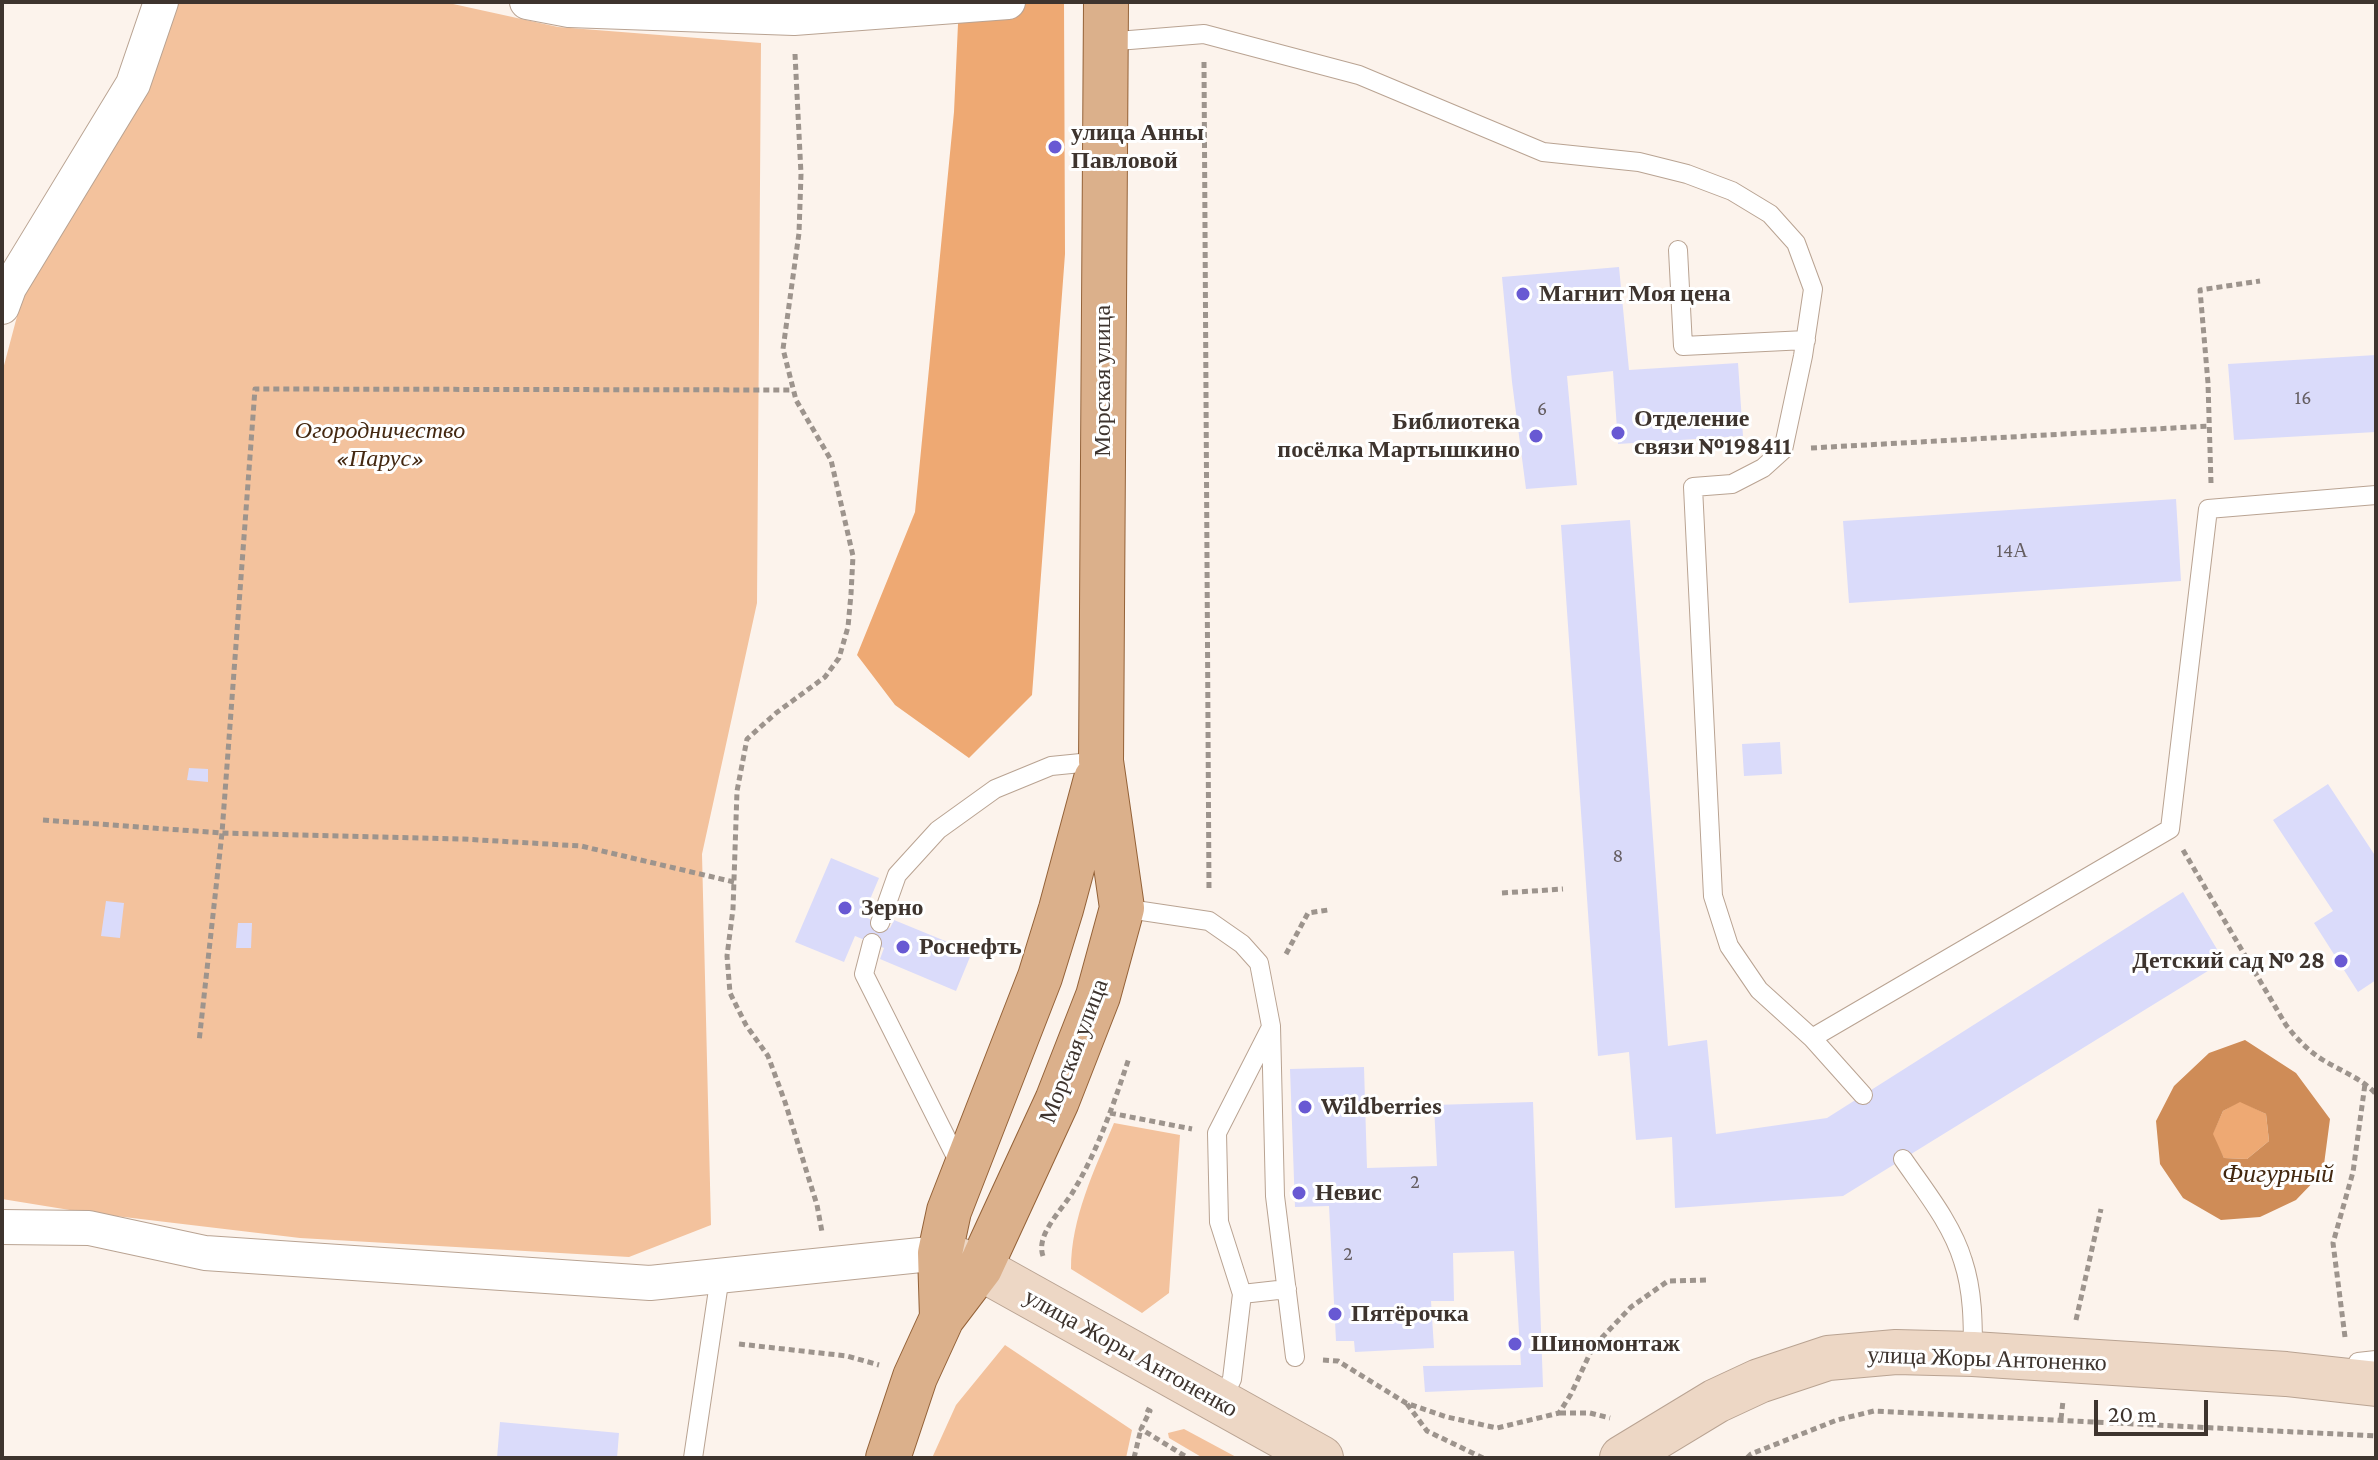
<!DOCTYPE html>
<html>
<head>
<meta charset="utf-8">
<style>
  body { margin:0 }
  #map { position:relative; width:2378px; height:1460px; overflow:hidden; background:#fcf3ec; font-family:"Crimson Pro",serif }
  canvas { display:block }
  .frame { position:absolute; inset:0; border:4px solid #3e342e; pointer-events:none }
  .scale { position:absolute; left:2094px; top:1400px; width:114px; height:36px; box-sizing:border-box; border:4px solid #3e342e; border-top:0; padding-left:10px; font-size:24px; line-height:28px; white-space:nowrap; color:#3e342e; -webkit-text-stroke:6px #fff; paint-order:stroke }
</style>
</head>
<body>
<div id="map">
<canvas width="2378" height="1460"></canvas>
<div class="frame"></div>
<div class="scale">20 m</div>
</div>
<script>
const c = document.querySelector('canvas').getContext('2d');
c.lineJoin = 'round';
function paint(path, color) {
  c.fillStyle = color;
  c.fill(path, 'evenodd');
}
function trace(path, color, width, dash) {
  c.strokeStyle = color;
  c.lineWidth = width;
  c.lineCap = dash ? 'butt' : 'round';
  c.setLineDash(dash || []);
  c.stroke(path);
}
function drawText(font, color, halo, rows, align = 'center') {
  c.font = font + ' "Crimson Pro",serif';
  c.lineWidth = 6;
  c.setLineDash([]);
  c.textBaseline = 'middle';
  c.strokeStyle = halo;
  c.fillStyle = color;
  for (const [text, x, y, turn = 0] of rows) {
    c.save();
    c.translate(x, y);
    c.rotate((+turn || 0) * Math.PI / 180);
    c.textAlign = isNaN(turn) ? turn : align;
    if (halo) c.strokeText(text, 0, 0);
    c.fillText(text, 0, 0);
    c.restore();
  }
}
paint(new Path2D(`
  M 177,2 L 444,2 L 558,27 L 761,43 L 757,603 L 702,854 L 711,1225 L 629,1257 L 300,1238 L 82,1212 L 2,1199 L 2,373 L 24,290 Z
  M 1114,1123 L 1180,1135 L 1169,1293 L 1142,1313 L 1071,1269 C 1071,1218 1094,1171 1114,1123 Z
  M 1005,1345 L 1132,1430 L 1126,1458 L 932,1458 L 956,1405 Z
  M 1184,1429 L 1238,1458 L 1203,1458 L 1169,1438 L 1168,1433 Z`), '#f3c29d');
paint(new Path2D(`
  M 959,2 L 1064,2 L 1065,254 L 1032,695 L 969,758 L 895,705 L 857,655 L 915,512 L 954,112 Z
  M 2240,1101 L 2266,1114 L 2269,1141 L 2247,1159 L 2224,1158 L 2212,1135 L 2223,1111 Z`), '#eea973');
paint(new Path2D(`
  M 2245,1040 L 2296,1073 L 2330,1119 L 2323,1172 L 2296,1200 L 2260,1217 L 2221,1220 L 2183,1198 L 2160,1164 L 2156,1121 L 2174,1086 L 2209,1053 ZM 2240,1102 L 2266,1114 L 2269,1141 L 2247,1159 L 2224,1158 L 2213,1134 L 2223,1111 Z`), '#cf8c57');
paint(new Path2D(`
  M 1619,267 L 1629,370 L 1738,363 L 1743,436 L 1618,444 L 1613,371 L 1567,376 L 1577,485 L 1526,489 L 1512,382 L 1502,277 Z
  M 2376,355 L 2376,432 L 2234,440 L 2228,364 Z
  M 2176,499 L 2181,581 L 1849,603 L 1843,521 Z
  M 1630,520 L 1668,1046 L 1707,1040 L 1716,1134 L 1827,1118 L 2183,892 L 2224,961 L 1843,1196 L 1675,1208 L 1672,1137 L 1636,1140 L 1629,1052 L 1598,1056 L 1561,525 Z
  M 1780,742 L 1782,774 L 1744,776 L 1742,744 Z
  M 189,768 L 208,769 L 208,782 L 187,780 Z
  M 2328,784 L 2376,857 L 2376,980 L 2358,992 L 2314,923 L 2333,911 L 2273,820 Z
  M 831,858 L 879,878 L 863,916 L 890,928 L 894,920 L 972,952 L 956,991 L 880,959 L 884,948 L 855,936 L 844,962 L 795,942 Z
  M 106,901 L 124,903 L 120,938 L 101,936 Z
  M 238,923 L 252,923 L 251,948 L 236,948 Z
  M 1364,1067 L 1367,1168 L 1437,1166 L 1434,1105 L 1533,1102 L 1543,1387 L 1425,1392 L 1423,1366 L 1521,1365 L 1514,1251 L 1453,1253 L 1454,1301 L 1431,1301 L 1434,1348 L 1355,1352 L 1354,1341 L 1336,1341 L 1329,1206 L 1295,1207 L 1290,1069 Z
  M 500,1422 L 619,1433 L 617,1458 L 497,1458 Z`), '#dadbfa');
const service = new Path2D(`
  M 1105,42 L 1204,34 L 1359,75 L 1543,152 L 1639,162 L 1687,174 L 1732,191 L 1770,214 L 1796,243 L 1813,289 L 1803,356 L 1783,450 L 1763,468 L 1732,484 L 1693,487 L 1713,896 L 1729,946 L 1759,990 L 1812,1038 L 2170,829 L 2208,509 L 2376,495
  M 1678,250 L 1683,346 L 1806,340
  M 1122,908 L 1209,921 L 1242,944 L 1259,963 L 1271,1026 L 1275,1196 L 1295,1357
  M 880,923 L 897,875 L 938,830 L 995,789 L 1051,766 L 1101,761
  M 872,943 L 864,974 L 961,1167
  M 1812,1038 L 1863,1095
  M 1903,1159 C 1925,1191 1952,1224 1963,1261 C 1973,1291 1973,1323 1973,1354
  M 1242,1294 L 1287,1289
  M 2358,1362 L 2376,1360
  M 1220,1403 L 1232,1379 L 1242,1294 L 1219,1222 L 1217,1133 L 1270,1029
  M 693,1458 L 720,1276`);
const minor = new Path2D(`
  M 527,2 L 569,10 L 794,18 L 1008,2
  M 2,307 L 9,288 L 133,84 L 161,2
  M 2,1227 L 89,1228 L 205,1253 L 650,1283 L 940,1253`);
const secondary = new Path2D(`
  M 943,1254 L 980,1268 L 1321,1458
  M 1622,1458 L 1716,1401 L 1759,1381 L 1828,1358 L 1896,1352 L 1973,1354 L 2286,1374 L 2376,1384`);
const primary = new Path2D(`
  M 942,1318 L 940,1253 L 949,1211 L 1040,977 L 1061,909 L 1096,779
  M 888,1458 L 915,1377 L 942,1318 L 980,1268 L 1057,1101 L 1098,996 L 1122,908 L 1101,761 L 1106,2`);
trace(service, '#b9a392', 20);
trace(minor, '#b9a392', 36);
trace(secondary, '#b9a392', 46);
trace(primary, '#946238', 46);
trace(new Path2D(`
  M 795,54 L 801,174 L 799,233 L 783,349 L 796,400 L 831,460 L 853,556 L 851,594 L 848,627 L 839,658 L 825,677 L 776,713 L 747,739 L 737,791 L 733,909 L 727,956 L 730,993 L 746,1025 L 768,1056 L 785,1102 L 817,1205 L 822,1232
  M 1204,62 L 1209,892
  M 1811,448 L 2209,426
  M 2211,483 L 2208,383 L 2200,290 L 2260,281
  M 43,820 L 222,833 L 199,1042
  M 2183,850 L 2286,1025 C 2297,1039 2307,1050 2323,1060 C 2341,1071 2361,1078 2376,1094
  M 734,882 L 581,846 L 463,839 L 222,833 L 255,389 L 793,390
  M 1502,893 L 1563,889
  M 1286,954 L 1308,913 L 1328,910
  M 1110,1113 L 1192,1129
  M 1043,1256 C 1035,1234 1064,1208 1074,1190 C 1098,1150 1114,1103 1129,1058
  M 2076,1320 L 2101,1209
  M 2345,1337 L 2333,1243 L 2353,1172 L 2365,1084
  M 739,1344 L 847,1356 L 879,1365
  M 1323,1360 L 1338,1361 L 1406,1403 L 1447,1417 L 1497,1428 L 1559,1413 L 1571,1394 L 1593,1347 L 1631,1307 L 1668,1281 L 1707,1280
  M 1407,1404 L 1427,1431 L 1483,1458
  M 1146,1409 L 1150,1411 L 1141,1429 L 1188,1458
  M 1560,1413 L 1590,1413 L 1610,1418
  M 2061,1419 L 2063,1401
  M 1134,1458 L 1141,1429
  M 1747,1458 L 1751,1454 L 1837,1420 L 1874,1411 L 2376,1436`), '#9d948d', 5, [6, 4]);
trace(service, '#fff', 18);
trace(minor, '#fff', 34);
trace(secondary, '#edd7c5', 44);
trace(primary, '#dbb08b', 44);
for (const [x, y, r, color] of [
  [1055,147,8,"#6859d3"],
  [1523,294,8,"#6859d3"],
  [1618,433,8,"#6859d3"],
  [1536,436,8,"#6859d3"],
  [845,908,8,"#6859d3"],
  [903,947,8,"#6859d3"],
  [2341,961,8,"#6859d3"],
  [1305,1107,8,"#6859d3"],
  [1299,1193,8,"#6859d3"],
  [1335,1314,8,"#6859d3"],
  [1515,1344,8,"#6859d3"]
]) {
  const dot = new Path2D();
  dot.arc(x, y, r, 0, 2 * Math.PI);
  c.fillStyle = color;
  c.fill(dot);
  trace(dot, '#fff', 3);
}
drawText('20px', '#655e61', null, [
  ["16",2303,398],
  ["6",1542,409],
  ["14А",2012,551],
  ["8",1618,856],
  ["2",1415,1182],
  ["2",1348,1254]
]);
drawText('bold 24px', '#3e342e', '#fff', [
  ["улица Анны",1071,133],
  ["Павловой",1071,161],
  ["Магнит Моя цена",1539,294],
  ["Отделение",1634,419],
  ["связи №198411",1634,447],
  ["Библиотека",1520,422,"right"],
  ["посёлка Мартышкино",1520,450,"right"],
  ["Зерно",861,908],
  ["Роснефть",919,947],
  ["Детский сад № 28",2325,961,"right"],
  ["Wildberries",1321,1107],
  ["Невис",1315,1193],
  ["Пятёрочка",1351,1314],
  ["Шиномонтаж",1531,1344]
], 'left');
drawText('24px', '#3e342e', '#fff', [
  ["Морская улица",1103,381,-90],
  ["Морская улица",1074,1051,-69],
  ["улица Жоры Антоненко",1131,1353,29],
  ["улица Жоры Антоненко",1987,1359,2]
]);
drawText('italic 24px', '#442811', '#fff', [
  ["Огородничество",380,431],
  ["«Парус»",380,459]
]);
drawText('italic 26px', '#432810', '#fff', [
  ["Фигурный",2278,1174]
]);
</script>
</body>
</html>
